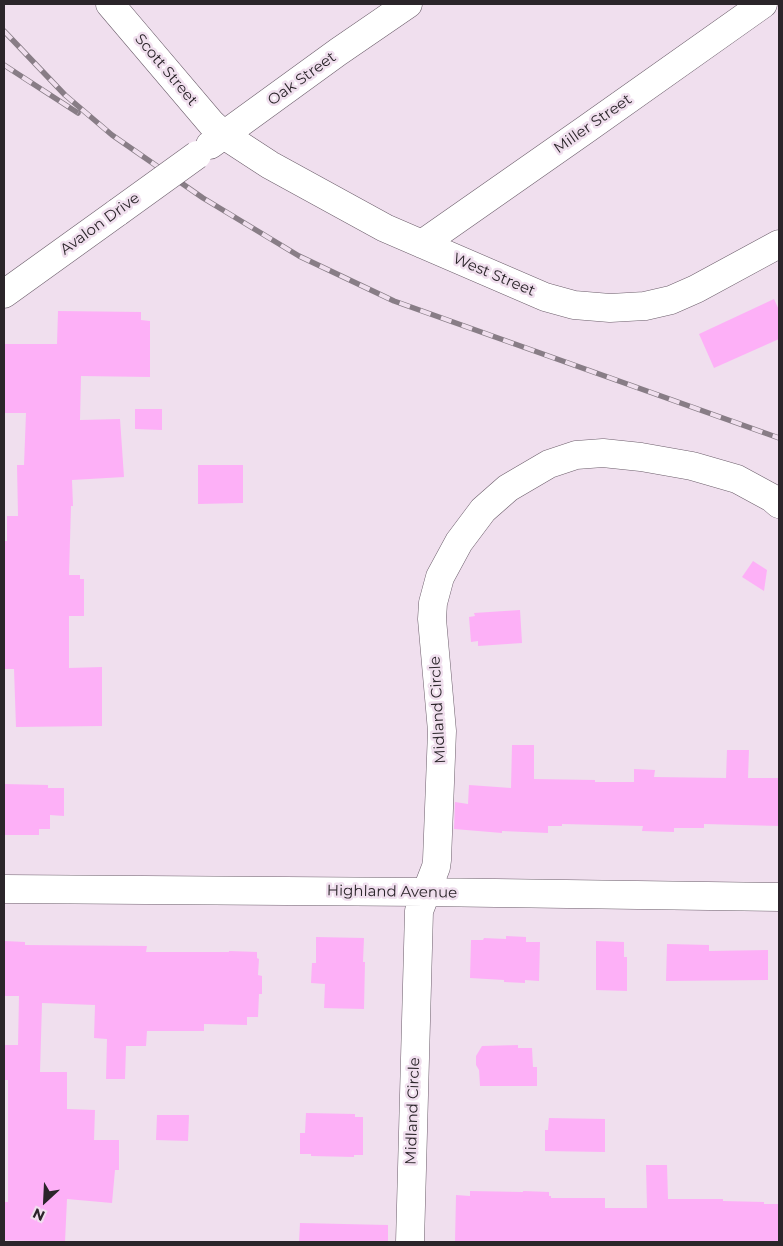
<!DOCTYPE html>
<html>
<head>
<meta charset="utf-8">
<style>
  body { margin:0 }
  #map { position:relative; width:783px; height:1246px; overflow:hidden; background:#f0dfee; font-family:Montserrat,sans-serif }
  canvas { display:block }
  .frame { position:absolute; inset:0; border:5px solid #2b252a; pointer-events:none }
  .north { position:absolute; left:20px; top:1176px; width:50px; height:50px; -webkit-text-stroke:4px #f0dfee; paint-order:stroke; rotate:205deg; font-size:14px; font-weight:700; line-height:20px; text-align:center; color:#2b252a }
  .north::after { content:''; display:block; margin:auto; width:18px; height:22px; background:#2b252a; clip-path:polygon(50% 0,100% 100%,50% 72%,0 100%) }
</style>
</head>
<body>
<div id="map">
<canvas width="783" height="1246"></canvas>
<div class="frame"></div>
<div class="north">N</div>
</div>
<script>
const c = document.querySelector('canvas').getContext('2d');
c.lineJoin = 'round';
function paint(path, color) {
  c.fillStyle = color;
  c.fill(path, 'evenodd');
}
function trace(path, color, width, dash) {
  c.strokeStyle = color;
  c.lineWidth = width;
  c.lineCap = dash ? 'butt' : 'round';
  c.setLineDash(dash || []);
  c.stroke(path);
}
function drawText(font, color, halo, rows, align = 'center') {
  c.font = font + ' Montserrat,sans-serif';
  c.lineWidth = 5;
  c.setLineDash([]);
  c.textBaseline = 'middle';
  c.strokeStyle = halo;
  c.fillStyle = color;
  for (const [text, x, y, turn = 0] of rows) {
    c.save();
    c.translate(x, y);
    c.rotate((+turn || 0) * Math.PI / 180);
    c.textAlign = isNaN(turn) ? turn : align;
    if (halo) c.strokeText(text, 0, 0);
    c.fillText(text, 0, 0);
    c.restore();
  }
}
paint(new Path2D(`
  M 774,299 L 779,310 L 779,339 L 714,368 L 699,334 Z
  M 58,311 L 141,312 L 141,320 L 150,321 L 150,377 L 81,376 L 80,420 L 120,419 L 124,477 L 72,480 L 73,506 L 71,506 L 69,575 L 80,575 L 80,579 L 84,579 L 84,616 L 69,616 L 69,668 L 102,667 L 102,726 L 16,727 L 14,669 L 4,669 L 4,631 L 5,631 L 5,593 L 4,593 L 4,572 L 5,541 L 7,541 L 7,516 L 18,516 L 17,465 L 24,465 L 26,413 L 4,413 L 4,344 L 57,344 Z
  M 135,409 L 162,409 L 162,430 L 135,429 Z
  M 198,465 L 243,465 L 243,503 L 198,504 Z
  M 753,561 L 767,570 L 764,591 L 742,577 Z
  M 520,610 L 522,643 L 478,646 L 478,641 L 471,642 L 469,617 L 475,616 L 474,613 Z
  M 512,745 L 534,745 L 534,779 L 595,780 L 595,782 L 634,782 L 634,769 L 655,770 L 654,777 L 726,778 L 727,750 L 749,750 L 748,778 L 779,778 L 779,826 L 704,824 L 704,828 L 674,828 L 674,832 L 642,831 L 643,826 L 562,824 L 562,826 L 548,826 L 548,833 L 502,831 L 502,833 L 454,829 L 455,802 L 468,804 L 469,785 L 511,788 Z
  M 4,784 L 48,785 L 48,788 L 64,788 L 64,816 L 50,815 L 50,829 L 39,829 L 39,835 L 4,835 Z
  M 506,936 L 526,937 L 526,942 L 540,942 L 539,981 L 525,980 L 525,983 L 504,982 L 504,980 L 470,978 L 471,940 L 483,940 L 484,938 L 506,939 Z
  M 316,937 L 364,938 L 363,962 L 365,962 L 364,1009 L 324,1008 L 325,984 L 311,983 L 312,963 L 316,963 Z
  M 4,941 L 25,942 L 25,945 L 147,946 L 146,952 L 229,952 L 229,951 L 257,952 L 257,958 L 259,959 L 258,975 L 262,976 L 262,994 L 259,994 L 258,1017 L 247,1017 L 247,1025 L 204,1024 L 204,1031 L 147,1031 L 146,1046 L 126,1046 L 125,1079 L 106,1079 L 107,1039 L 94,1038 L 95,1005 L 42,1003 L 40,1072 L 67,1072 L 67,1109 L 95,1110 L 94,1140 L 119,1140 L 119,1170 L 115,1170 L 112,1203 L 67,1199 L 65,1242 L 4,1240 L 4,1202 L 8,1202 L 8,1080 L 4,1080 L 4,1045 L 18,1045 L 19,996 L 4,996 Z
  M 596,941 L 624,942 L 624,957 L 627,957 L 627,991 L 596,990 Z
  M 667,944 L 709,945 L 709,951 L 768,950 L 768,980 L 666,981 Z
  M 518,1045 L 518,1048 L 532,1048 L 533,1067 L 537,1067 L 537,1086 L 480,1086 L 479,1070 L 476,1065 L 476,1056 L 482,1046 Z
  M 306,1113 L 355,1114 L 355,1117 L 363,1117 L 363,1155 L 354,1155 L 354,1157 L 311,1156 L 311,1154 L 300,1154 L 300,1133 L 305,1133 Z
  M 157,1115 L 189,1115 L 188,1141 L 156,1140 Z
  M 549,1118 L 605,1119 L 605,1152 L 545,1151 L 545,1130 L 548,1130 Z
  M 646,1165 L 667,1165 L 668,1199 L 723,1199 L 723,1201 L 764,1202 L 764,1204 L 779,1204 L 779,1242 L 455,1242 L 456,1195 L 470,1196 L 470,1191 L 523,1192 L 523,1191 L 549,1192 L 549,1196 L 551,1196 L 551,1198 L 605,1198 L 605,1208 L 647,1208 Z
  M 300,1223 L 388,1225 L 388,1242 L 299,1242 Z`), '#fdb0f7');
const minor = new Path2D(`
  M 110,4 L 211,123 L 224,135 L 270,165 L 385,228 L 545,297 L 574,305 L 610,308 L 645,306 L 671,300 L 696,289 L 779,244
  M 210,145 L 338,52 L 408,4
  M 422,244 L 585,130 L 763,4
  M 4,294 L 118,212
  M 4,889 L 425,892 L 779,897
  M 410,1242 L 419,911 L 436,867 L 437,860 L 442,731 L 432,619 L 433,603 L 440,577 L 459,542 L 483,510 L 508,488 L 549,464 L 576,455 L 603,453 L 641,457 L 692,466 L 737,479 L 772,498 L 779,504`);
trace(minor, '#6c5e6b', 29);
trace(minor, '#fff', 28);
const rail = new Path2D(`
  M 4,31 L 65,95 L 112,135 L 203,198 L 299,256 L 394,301 L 779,438
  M 4,65 L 78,113`);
trace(rail, '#887d86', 5.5);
trace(rail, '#f0dfee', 4, [11]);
const minorBridge = new Path2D(`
  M 118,212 L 197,155`);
trace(minorBridge, '#6c5e6b', 29, []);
trace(minorBridge, '#fff', 28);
drawText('15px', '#2b252a', '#f0dfee', [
  ["Scott Street",166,70,50],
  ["Oak Street",302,79,-36],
  ["Miller Street",593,124,-35],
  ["Avalon Drive",100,224,-36],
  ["West Street",494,275,23],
  ["Midland Circle",438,710,-93],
  ["Highland Avenue",392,892,1],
  ["Midland Circle",413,1111,-88]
]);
</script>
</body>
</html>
